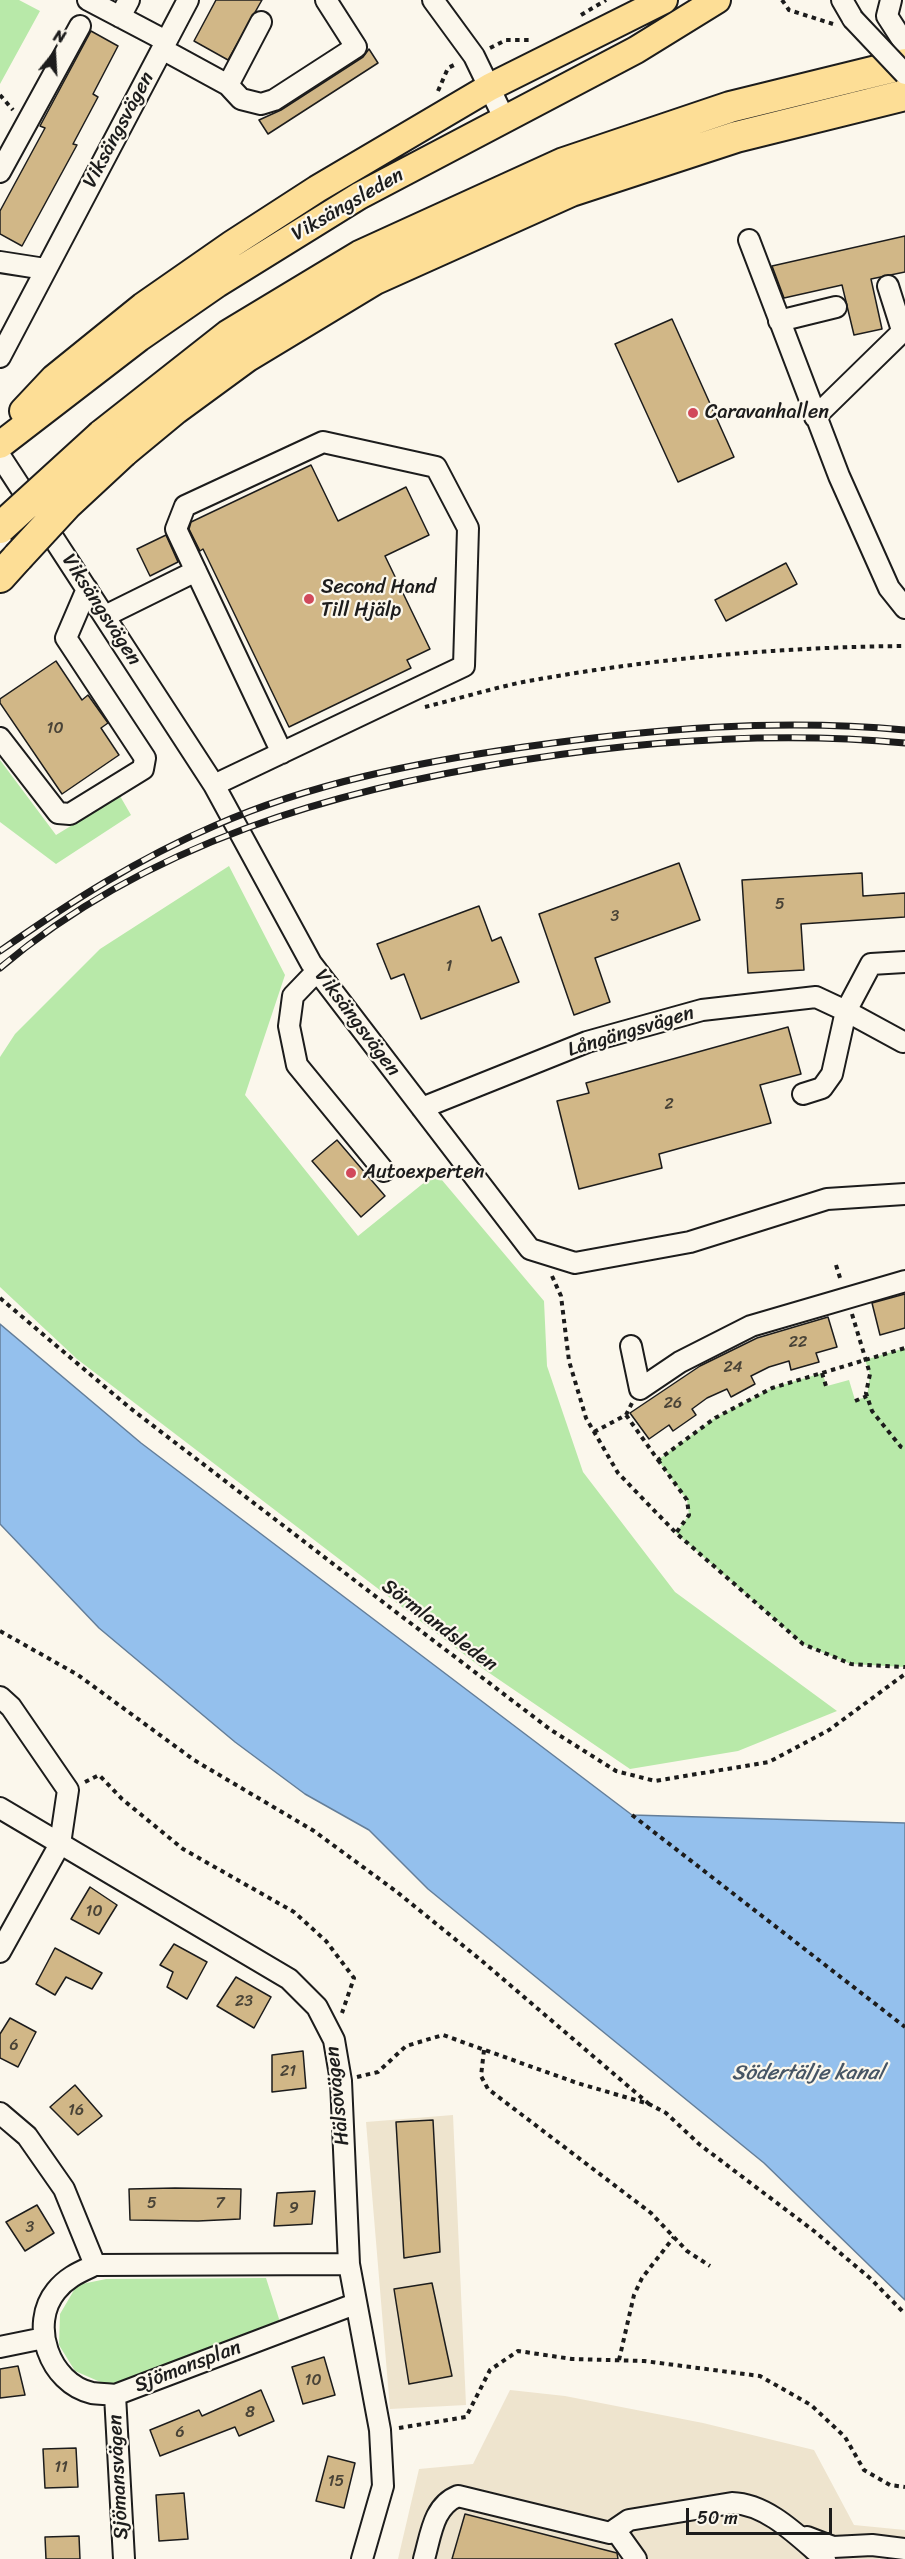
<!DOCTYPE html>
<html>
<head>
<meta charset="utf-8">
<style>
  body { margin:0 }
  #map { position:relative; width:905px; height:2559px; overflow:hidden; background:#fbf7ec; font-family:Sriracha,sans-serif }
  canvas { display:block }
  .north { position:absolute; left:24px; top:24px; width:60px; height:60px; -webkit-text-stroke:4px #fbf7ec; paint-order:stroke; rotate:18deg; font-size:16px; font-weight:700; line-height:24px; text-align:center; color:#1c1c1c }
  .north::after { content:''; display:block; margin:auto; width:21px; height:27px; background:#1c1c1c; clip-path:polygon(50% 0,100% 100%,50% 72%,0 100%) }
  .scale { position:absolute; left:686px; top:2508px; width:146px; height:27px; box-sizing:border-box; border:3px solid #1c1c1c; border-top:0; padding-left:8px; font-size:18px; line-height:21px; white-space:nowrap; color:#1c1c1c; -webkit-text-stroke:4px #fbf7ec; paint-order:stroke }
</style>
</head>
<body>
<div id="map">
<canvas width="905" height="2559"></canvas>
<div class="north">N</div>
<div class="scale">50 m</div>
</div>
<script>
const c = document.querySelector('canvas').getContext('2d');
c.lineJoin = 'round';
function paint(path, color) {
  c.fillStyle = color;
  c.fill(path, 'evenodd');
}
function trace(path, color, width, dash) {
  c.strokeStyle = color;
  c.lineWidth = width;
  c.lineCap = dash ? 'butt' : 'round';
  c.setLineDash(dash || []);
  c.stroke(path);
}
function drawText(font, color, halo, rows, align = 'center') {
  c.font = font + ' Sriracha,sans-serif';
  c.lineWidth = 4.5;
  c.setLineDash([]);
  c.textBaseline = 'middle';
  c.strokeStyle = halo;
  c.fillStyle = color;
  for (const [text, x, y, turn = 0] of rows) {
    c.save();
    c.translate(x, y);
    c.rotate((+turn || 0) * Math.PI / 180);
    c.textAlign = isNaN(turn) ? turn : align;
    if (halo) c.strokeText(text, 0, 0);
    c.fillText(text, 0, 0);
    c.restore();
  }
}
paint(new Path2D(`
  M 453,2115 L 466,2405 L 390,2409 L 366,2122 Z
  M 510,2390 L 565,2396 L 703,2423 L 814,2450 L 854,2525 L 905,2530 L 905,2559 L 398,2559 L 419,2469 L 473,2464 Z`), '#eee4ce');
paint(new Path2D(`
  M 0,0 L 19,0 L 40,11 L 0,84 Z
  M 0,760 L 56,835 L 120,796 L 131,815 L 56,864 L 0,822 Z
  M 229,866 L 285,975 L 245,1095 L 358,1236 L 436,1173 L 544,1301 L 547,1366 L 583,1472 L 675,1592 L 837,1711 L 738,1751 L 630,1769 L 482,1668 L 77,1359 L 0,1287 L 0,1057 L 15,1034 L 100,949 Z
  M 905,1348 L 905,1667 L 851,1664 L 803,1644 L 676,1533 L 689,1515 L 687,1500 L 658,1460 L 715,1418 L 772,1388 L 822,1373 L 827,1386 L 849,1380 L 855,1400 L 867,1397 L 870,1374 L 865,1360 Z
  M 266,2278 L 280,2322 L 131,2384 L 105,2384 L 75,2371 L 59,2345 L 60,2314 L 77,2285 L 106,2279 Z`), '#b8e9a9');
const water = new Path2D(`
  M 0,1324 L 141,1443 L 632,1815 L 905,1823 L 905,2300 L 764,2163 L 428,1889 L 369,1830 L 305,1794 L 235,1742 L 99,1628 L 0,1524 Z`);
paint(water, '#94c0ed');
trace(water, '#647e99', 1.5);
const building = new Path2D(`
  M 216,0 L 262,0 L 228,60 L 194,41 Z
  M 91,31 L 118,46 L 93,94 L 98,97 L 73,144 L 77,145 L 22,246 L 0,234 L 0,211 L 45,128 L 40,126 Z
  M 369,49 L 378,63 L 268,134 L 259,120 L 281,110 L 363,57 Z
  M 905,236 L 905,272 L 871,279 L 882,329 L 854,335 L 842,285 L 784,298 L 772,266 Z
  M 672,319 L 734,457 L 678,482 L 615,344 Z
  M 311,465 L 338,521 L 406,487 L 429,535 L 385,556 L 430,649 L 407,660 L 411,668 L 289,727 L 203,549 L 200,551 L 189,529 L 191,522 Z
  M 166,535 L 178,562 L 150,576 L 137,549 Z
  M 786,563 L 797,584 L 726,621 L 715,600 Z
  M 56,661 L 82,700 L 88,695 L 108,723 L 101,728 L 119,755 L 62,794 L 0,703 L 0,699 Z
  M 679,863 L 700,920 L 595,958 L 610,1002 L 574,1015 L 539,914 Z
  M 862,873 L 863,896 L 905,893 L 905,917 L 801,924 L 804,970 L 748,973 L 742,880 Z
  M 479,906 L 492,941 L 501,937 L 519,982 L 421,1019 L 404,974 L 391,979 L 377,944 Z
  M 788,1027 L 801,1074 L 760,1085 L 771,1123 L 659,1154 L 662,1168 L 579,1189 L 557,1101 L 589,1093 L 586,1083 Z
  M 337,1140 L 385,1196 L 361,1217 L 312,1161 Z
  M 905,1294 L 905,1328 L 880,1335 L 872,1303 Z
  M 828,1317 L 837,1347 L 816,1353 L 819,1362 L 791,1370 L 789,1361 L 769,1367 L 751,1376 L 755,1384 L 731,1397 L 727,1389 L 707,1398 L 692,1409 L 696,1415 L 673,1431 L 669,1425 L 649,1439 L 630,1413 L 700,1366 L 757,1338 Z
  M 90,1887 L 117,1905 L 99,1934 L 71,1919 Z
  M 174,1944 L 207,1962 L 187,1999 L 167,1987 L 173,1972 L 160,1965 Z
  M 55,1948 L 102,1973 L 92,1989 L 66,1977 L 55,1995 L 36,1984 Z
  M 236,1977 L 271,1997 L 254,2028 L 217,2006 Z
  M 10,2018 L 36,2032 L 18,2067 L 0,2058 L 0,2034 Z
  M 303,2051 L 306,2088 L 272,2092 L 272,2055 Z
  M 75,2085 L 102,2116 L 78,2135 L 50,2107 Z
  M 433,2120 L 440,2252 L 404,2258 L 396,2122 Z
  M 175,2188 L 241,2189 L 240,2219 L 198,2221 L 130,2220 L 129,2189 Z
  M 315,2191 L 312,2224 L 274,2226 L 277,2193 Z
  M 37,2205 L 54,2233 L 25,2251 L 6,2222 Z
  M 432,2283 L 452,2376 L 409,2384 L 394,2289 Z
  M 324,2357 L 335,2395 L 303,2404 L 292,2367 Z
  M 18,2366 L 25,2395 L 0,2398 L 0,2369 Z
  M 261,2390 L 274,2421 L 239,2436 L 235,2427 L 160,2456 L 150,2430 L 199,2410 L 202,2416 Z
  M 76,2448 L 78,2487 L 45,2488 L 43,2449 Z
  M 328,2456 L 355,2463 L 344,2508 L 316,2501 Z
  M 184,2493 L 188,2539 L 159,2541 L 156,2495 Z
  M 465,2514 L 617,2553 L 618,2559 L 452,2559 Z
  M 79,2536 L 80,2559 L 46,2559 L 45,2537 Z`);
paint(building, '#d1b787');
trace(building, '#1c1c1c', 1.5);
const minor = new Path2D(`
  M 88,0 L 166,41
  M 433,0 L 474,56 L 504,118
  M 842,0 L 853,19
  M 891,0 L 887,16 L 905,44
  M 120,17 L 129,0
  M 162,49 L 228,85 L 241,99 L 261,104 L 274,100 L 356,47 L 326,0
  M 228,85 L 261,22
  M 0,172 L 80,26
  M 749,240 L 839,476 L 889,588 L 905,608
  M 0,262 L 45,269
  M 779,321 L 836,307
  M 0,357 L 188,0
  M 815,417 L 901,333 L 901,327 L 888,286
  M 0,456 L 214,785 L 311,963 L 530,1249 L 575,1263 L 690,1242 L 827,1199 L 905,1194
  M 105,616 L 196,571
  M 0,738 L 58,813 L 70,814 L 143,769 L 145,758 L 66,638 L 87,589
  M 214,785 L 464,666 L 468,528 L 436,467 L 323,442 L 185,506 L 176,529 L 282,753
  M 317,971 L 293,996 L 289,1026 L 297,1065 L 384,1171
  M 803,1094 L 822,1088 L 832,1074 L 846,1011 L 903,1042
  M 422,1108 L 587,1042 L 702,1010 L 816,997 L 846,1011 L 871,964 L 905,962
  M 631,1346 L 640,1389 L 680,1362 L 751,1326 L 905,1281
  M 0,1697 L 11,1707 L 68,1790 L 60,1844 L 0,1952
  M 0,1808 L 289,1979 L 317,2007 L 334,2040 L 341,2081 L 349,2264 L 380,2430 L 383,2486 L 362,2559
  M 0,2113 L 27,2136 L 64,2189 L 95,2265
  M 349,2264 L 95,2265 C 80,2272 67,2277 56,2291 C 29,2324 49,2383 92,2393 C 99,2394 108,2394 115,2395 L 355,2304
  M 0,2347 L 44,2338
  M 115,2395 L 124,2559
  M 616,2531 L 636,2559
  M 807,2537 L 833,2547 L 872,2545 L 905,2549
  M 424,2559 C 431,2535 433,2506 458,2496 L 610,2533 L 629,2520 L 732,2503 C 768,2504 799,2537 825,2559`);
const major = new Path2D(`
  M 23,411 L 54,378 L 143,306 L 232,244 L 317,189 L 490,87 L 664,0
  M 0,445 L 139,338 L 217,284 L 359,196 L 636,50 L 717,0`);
const highway = new Path2D(`
  M 102,435 L 229,335 L 360,256 L 564,163 L 730,107 L 905,64
  M 123,452 L 175,409 L 246,357 L 375,279 L 571,191 L 736,137 L 905,95
  M 0,577 L 18,557`);
trace(minor, '#1c1c1c', 24);
trace(major, '#1c1c1c', 30);
trace(highway, '#1c1c1c', 34);
trace(new Path2D(`
  M 782,0 L 789,10 L 833,24
  M 581,15 L 606,0
  M 490,48 L 506,40 L 532,40
  M 438,91 L 448,68 L 456,64
  M 0,95 L 13,110
  M 425,707 C 457,699 490,689 523,682 C 649,659 777,647 905,646
  M 836,1265 L 841,1281
  M 552,1276 L 561,1296 L 569,1361 L 586,1418 L 618,1473 L 676,1533 L 803,1644 L 851,1664 L 905,1667
  M 0,1298 L 130,1408 L 392,1609 L 551,1730 L 616,1771 L 655,1781 L 769,1762 L 829,1730 L 905,1674
  M 852,1314 L 870,1374 L 866,1393 L 872,1411 L 901,1447 L 905,1449
  M 822,1373 L 826,1386
  M 855,1401 L 867,1396
  M 626,1415 L 658,1460 L 715,1418 L 772,1388 L 905,1348
  M 594,1432 L 626,1415 L 632,1403
  M 658,1460 L 687,1500 L 689,1515 L 676,1533
  M 0,1631 L 78,1675 L 194,1760 L 314,1831 L 397,1892 L 482,1961 L 649,2104
  M 85,1782 L 99,1775 L 122,1799 L 183,1849 L 294,1912 L 326,1941 L 354,1978 L 342,2013
  M 632,1815 L 905,2027
  M 484,2050 L 481,2076 L 488,2089 L 651,2213 L 687,2251 L 710,2266
  M 357,2077 L 378,2072 L 406,2046 L 443,2035 L 577,2083 L 649,2104 L 666,2113 L 699,2144 L 814,2231 L 871,2279 L 905,2314
  M 619,2360 L 634,2295 L 642,2278 L 674,2237
  M 399,2428 L 466,2417 L 490,2370 L 518,2351 L 572,2359 L 644,2361 L 760,2376 L 811,2405 L 845,2437 L 864,2470 L 890,2485 L 905,2487`), '#1c1c1c', 4, [4.5, 4.5]);
trace(minor, '#fbf7ec', 20);
trace(major, '#fdde96', 26);
trace(highway, '#fdde96', 30);
const rail = new Path2D(`
  M 0,951 C 69,903 137,859 214,826 C 311,783 419,762 524,747 C 651,729 777,718 905,730
  M 0,968 C 148,843 336,789 523,760 C 650,740 777,731 905,743`);
trace(rail, '#1c1c1c', 7);
trace(rail, '#fbf7ec', 4.5, [14]);
const minorBridge = new Path2D(`
  M 853,19 L 905,74`);
const highwayBridge = new Path2D(`
  M 0,528 L 102,435
  M 18,557 L 67,504 L 123,452`);
trace(minorBridge, '#1c1c1c', 24, []);
trace(highwayBridge, '#1c1c1c', 34, []);
trace(minorBridge, '#fbf7ec', 20);
trace(highwayBridge, '#fdde96', 30);
for (const [x, y, r, color] of [
  [693,413,6,"#d1495b"],
  [309,599,6,"#d1495b"],
  [351,1173,6,"#d1495b"]
]) {
  const dot = new Path2D();
  dot.arc(x, y, r, 0, 2 * Math.PI);
  c.fillStyle = color;
  c.fill(dot);
  trace(dot, '#fbf7ec', 2);
}
drawText('16px', '#494337', null, [
  ["10",55,729],
  ["5",780,905],
  ["3",615,917],
  ["1",449,967],
  ["2",669,1105],
  ["22",798,1343],
  ["24",733,1368],
  ["26",673,1404],
  ["10",94,1912],
  ["23",244,2002],
  ["6",14,2046],
  ["21",288,2072],
  ["16",76,2111],
  ["5",152,2204],
  ["7",220,2204],
  ["9",294,2209],
  ["3",30,2228],
  ["10",313,2381],
  ["8",250,2413],
  ["6",180,2433],
  ["11",61,2468],
  ["15",336,2482]
]);
drawText('20px', '#1c1c1c', '#fbf7ec', [
  ["Viksängsvägen",119,130,-62],
  ["Viksängsleden",348,205,-30],
  ["Viksängsvägen",101,610,57],
  ["Viksängsvägen",357,1023,53],
  ["Långängsvägen",631,1032,-17],
  ["Sörmlandsleden",439,1626,37],
  ["Hälsovägen",338,2096,-96],
  ["Sjömansplan",188,2367,-21],
  ["Sjömansvägen",119,2477,-93]
]);
drawText('20px', '#1c1c1c', '#fbf7ec', [
  ["Caravanhallen",705,413],
  ["Second Hand",321,588],
  ["Till Hjälp",321,611],
  ["Autoexperten",363,1173]
], 'left');
drawText('italic 21px', '#465565', '#fbf7ec', [
  ["Södertälje kanal",808,2074]
]);
</script>
</body>
</html>
